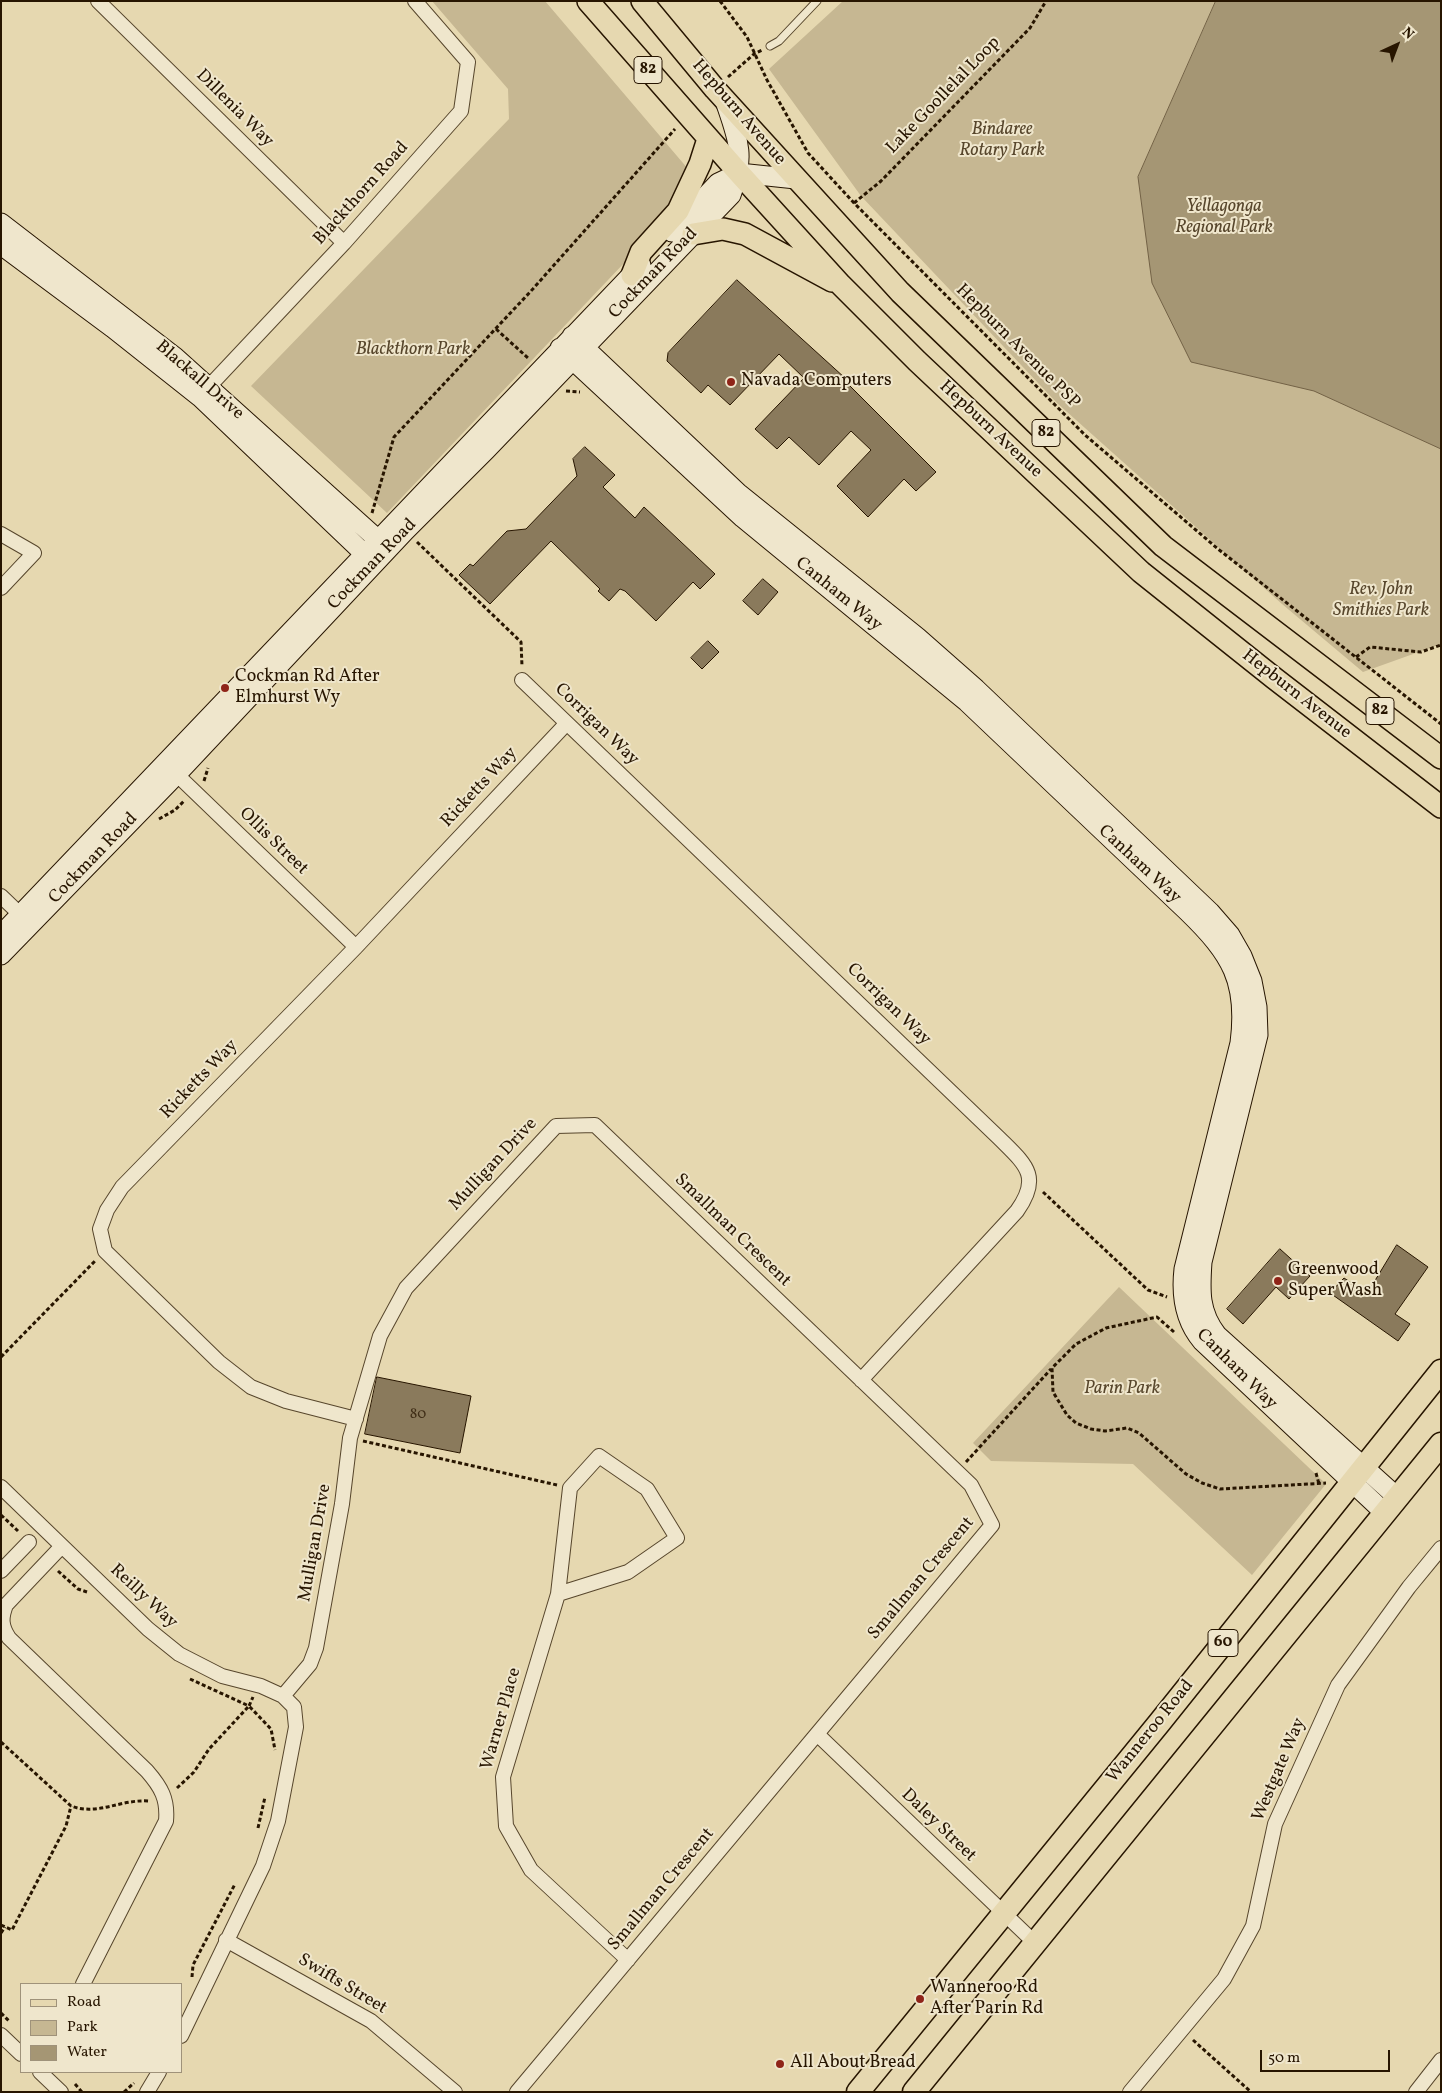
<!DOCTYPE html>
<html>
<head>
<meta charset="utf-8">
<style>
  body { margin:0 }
  #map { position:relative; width:1442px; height:2093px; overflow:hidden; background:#e6d8b0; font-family:Vollkorn,serif }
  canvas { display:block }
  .frame { position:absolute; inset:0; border:2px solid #271500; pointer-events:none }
  .legend { position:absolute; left:20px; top:1983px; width:162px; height:90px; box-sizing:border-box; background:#efe6cc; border:1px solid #9f927a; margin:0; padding:6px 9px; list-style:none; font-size:15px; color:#271500 }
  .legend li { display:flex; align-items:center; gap:10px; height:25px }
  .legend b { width:25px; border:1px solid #9f927a }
  .north { position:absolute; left:1372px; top:20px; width:50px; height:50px; -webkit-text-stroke:4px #efe6cc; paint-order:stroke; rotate:43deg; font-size:14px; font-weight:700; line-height:20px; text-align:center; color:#271500 }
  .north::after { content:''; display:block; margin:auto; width:18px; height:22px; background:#271500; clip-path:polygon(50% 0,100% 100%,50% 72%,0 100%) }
  .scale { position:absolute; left:1260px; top:2050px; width:130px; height:22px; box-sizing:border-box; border:2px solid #271500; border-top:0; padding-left:6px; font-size:15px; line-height:18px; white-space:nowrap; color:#271500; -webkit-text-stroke:4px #efe6cc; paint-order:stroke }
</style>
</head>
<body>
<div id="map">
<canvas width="1442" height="2093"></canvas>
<div class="frame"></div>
<ul class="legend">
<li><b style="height:6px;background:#e6d8b0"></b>Road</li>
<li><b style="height:14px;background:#c6b792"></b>Park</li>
<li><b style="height:14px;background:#a59674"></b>Water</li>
</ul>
<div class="north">N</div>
<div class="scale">50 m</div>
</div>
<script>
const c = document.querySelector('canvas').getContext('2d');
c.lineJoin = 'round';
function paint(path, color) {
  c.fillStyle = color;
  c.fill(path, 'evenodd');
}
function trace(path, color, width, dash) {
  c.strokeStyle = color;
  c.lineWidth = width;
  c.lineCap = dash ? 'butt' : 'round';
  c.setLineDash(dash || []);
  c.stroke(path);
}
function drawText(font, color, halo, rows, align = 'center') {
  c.font = font + ' Vollkorn,serif';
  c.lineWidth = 4;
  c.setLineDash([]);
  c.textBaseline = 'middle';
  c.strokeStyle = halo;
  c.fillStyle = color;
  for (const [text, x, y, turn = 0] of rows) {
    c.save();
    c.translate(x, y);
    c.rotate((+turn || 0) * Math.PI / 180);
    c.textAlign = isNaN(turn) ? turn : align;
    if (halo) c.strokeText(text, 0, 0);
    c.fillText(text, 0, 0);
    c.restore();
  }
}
paint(new Path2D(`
  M 432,1 L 545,1 L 700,183 L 387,513 L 251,386 L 509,119 L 508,89 Z
  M 843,1 L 1441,1 L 1441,644 L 1363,672 L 1282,604 L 1057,403 L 861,196 L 769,69 Z
  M 1119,1287 L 1326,1484 L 1252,1575 L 1133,1464 L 991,1461 L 973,1443 Z`), '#c6b792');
const water = new Path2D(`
  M 1216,1 L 1441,1 L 1441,449 L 1314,391 L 1191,362 L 1152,283 L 1138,177 Z`);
paint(water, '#a59674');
trace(water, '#736246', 1);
const building = new Path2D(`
  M 737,280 L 845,378 L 843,379 L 936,472 L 916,491 L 904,479 L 868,517 L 837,486 L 871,450 L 851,431 L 819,465 L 789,437 L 777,449 L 755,429 L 804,378 L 779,354 L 730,405 L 708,385 L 701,393 L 667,361 L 668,353 Z
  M 585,447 L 615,475 L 603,487 L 635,518 L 644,507 L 715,574 L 700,589 L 693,582 L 656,621 L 625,591 L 620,589 L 609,601 L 598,591 L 600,589 L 551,541 L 490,604 L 459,575 L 470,564 L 473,566 L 507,531 L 526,529 L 577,476 L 573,459 Z
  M 763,579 L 778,592 L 758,615 L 743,601 Z
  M 708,641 L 719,652 L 702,669 L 691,658 Z
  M 1397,1245 L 1428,1267 L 1395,1314 L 1410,1324 L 1398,1341 L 1330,1293 L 1344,1278 L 1367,1293 Z
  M 1280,1249 L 1310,1276 L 1289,1299 L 1276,1287 L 1243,1324 L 1227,1309 Z
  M 377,1377 L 471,1396 L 460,1453 L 365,1434 Z`);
paint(building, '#8a7a5c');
trace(building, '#271500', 1);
const service = new Path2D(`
  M 770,46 L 779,41 L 817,1`);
const minor = new Path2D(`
  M 98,1 L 344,243
  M 202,394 L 344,243 L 461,111 L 468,62 L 415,1
  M 1,534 L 34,553 L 1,588
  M 522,680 L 999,1138 C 1025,1164 1042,1176 1017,1211 L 861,1380
  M 171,769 L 356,947
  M 1,896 L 26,920
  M 356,1419 L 286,1401 L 251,1387 L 219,1362 L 105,1251 L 100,1229 L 107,1210 L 122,1187 L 356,947 L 566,724
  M 1,1487 L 148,1629 L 179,1654 L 222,1676 L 261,1686 L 283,1696
  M 62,1546 L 6,1605 C 1,1618 1,1626 9,1638 L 147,1771 C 161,1787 168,1799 166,1821 L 83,1984
  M 1,1571 L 29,1542
  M 558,1594 L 628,1572 L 677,1538 L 647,1489 L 599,1456 L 570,1488 L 558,1594 L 503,1777 L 506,1826 L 531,1870 L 628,1960
  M 817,1734 L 1035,1943
  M 226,1940 L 371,2021 L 455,2092
  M 1,2035 L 21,2054
  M 181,2036 L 263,1866 L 278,1821 L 296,1727 L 294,1707 L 283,1696 L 310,1664 L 316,1648 L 342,1504 L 350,1438 L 380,1336 L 406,1288 L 556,1126 L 595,1125 L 971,1485 L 992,1525 L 517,2092
  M 40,2072 L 61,2092
  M 147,2092 L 159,2072
  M 1130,2092 L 1224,1979 L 1253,1926 L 1275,1824 L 1338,1685 L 1409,1587 L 1441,1548
  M 1416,2092 L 1441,2060`);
const secondary = new Path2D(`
  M 1,223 L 175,357 L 386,547
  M 672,232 L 718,183 L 739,173 L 796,179
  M 1,245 L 113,328 L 200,397 L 373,562
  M 572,336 L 738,493 L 917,637 L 976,689 L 1210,912 L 1230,935 L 1242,956 L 1252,981 L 1257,1007 L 1258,1035 L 1202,1262 C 1200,1291 1199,1312 1217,1335 L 1398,1498
  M 560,348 L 743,518 L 967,702 L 1188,912 C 1231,954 1248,981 1240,1043 L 1184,1269 C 1181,1295 1185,1321 1202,1341 L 1385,1513
  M 1,935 L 641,265
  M 1,955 L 177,774 L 405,531 L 486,450 L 731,195 C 746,156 738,139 725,101`);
const primary = new Path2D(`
  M 588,1 L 739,173 L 841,285 L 917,361 L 1141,572 L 1274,678 L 1441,807
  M 642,1 L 715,89 L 900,292 L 1163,546 L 1441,758
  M 693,234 L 723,229 L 745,234 L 832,281
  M 632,275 L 641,252 L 678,211 L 700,164 L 708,139`);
const trunk = new Path2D(`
  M 858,2092 L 1160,1722 L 1441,1371
  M 914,2092 L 1441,1444`);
trace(service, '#57462c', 9);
trace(minor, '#57462c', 16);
trace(secondary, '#271500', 21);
trace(primary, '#271500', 24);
trace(trunk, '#271500', 25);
trace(new Path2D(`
  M 720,1 L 747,37 L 767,80 L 808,153 L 854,203 L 1085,435 L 1218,549 L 1441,724
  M 728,77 L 754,54 L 762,50
  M 854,203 L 881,181 L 1030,28 L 1046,1
  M 496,329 L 528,358
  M 566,391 L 580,392
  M 372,513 L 394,437 L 531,291 L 675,129
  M 417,542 L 521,642 L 522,666
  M 1356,657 L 1370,647 L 1421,652 L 1441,645
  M 204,781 L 208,768
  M 159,819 L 175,810 L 184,801
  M 1043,1192 L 1148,1290 L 1167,1297
  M 1174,1332 L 1157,1317 L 1106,1328 L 1076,1344 L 1052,1368 L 1053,1392 L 1067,1415 L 1076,1423 L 1091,1429 L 1105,1431 L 1127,1428 L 1139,1433 L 1186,1474 L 1202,1483 L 1220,1489 L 1326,1483
  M 1,1357 L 95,1261
  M 363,1441 L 557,1485
  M 966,1462 L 1051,1369
  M 1316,1473 L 1319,1484
  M 1,1515 L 18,1531
  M 58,1571 L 78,1589 L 87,1592
  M 190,1679 L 249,1706 L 253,1697
  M 1,1742 L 71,1806 C 98,1816 120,1799 149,1801
  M 177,1788 L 194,1772 L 209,1749 L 249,1706 L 271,1729 L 275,1750
  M 258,1828 L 265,1797
  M 1,1925 L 12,1930 L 66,1826 L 71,1806
  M 1,1933 L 5,1927
  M 192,1977 L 193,1965 L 235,1884
  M 1,2013 L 10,2022
  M 1193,2040 L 1251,2092
  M 75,2084 L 82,2092
  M 124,2092 L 134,2083`), '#271500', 3, [4, 2.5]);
trace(service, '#efe6cc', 7);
trace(minor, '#efe6cc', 14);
trace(secondary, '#efe6cc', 19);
trace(primary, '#e6d8b0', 21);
trace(trunk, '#e6d8b0', 22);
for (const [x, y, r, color] of [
  [731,382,5,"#8f2418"],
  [225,688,5,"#8f2418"],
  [1278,1281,5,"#8f2418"],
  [920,1999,5,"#8f2418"],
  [780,2064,5,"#8f2418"]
]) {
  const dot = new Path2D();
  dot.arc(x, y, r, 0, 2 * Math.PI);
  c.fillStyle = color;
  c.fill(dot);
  trace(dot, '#efe6cc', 2);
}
drawText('15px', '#402e17', null, [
  ["80",418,1415]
]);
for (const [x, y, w] of [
  [648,70,28],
  [1046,433,28],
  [1380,711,28],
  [1223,1643,30]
]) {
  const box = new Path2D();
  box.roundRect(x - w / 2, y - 13.5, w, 27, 4);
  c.fillStyle = '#efe6cc';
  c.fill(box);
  trace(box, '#271500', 1);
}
drawText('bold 16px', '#271500', null, [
  ["82",648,70],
  ["82",1046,433],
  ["82",1380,711],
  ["60",1223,1643]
]);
drawText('18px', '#271500', '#efe6cc', [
  ["Lake Goollelal Loop",944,96,-46],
  ["Dillenia Way",234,109,45],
  ["Hepburn Avenue",738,113,49],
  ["Blackthorn Road",362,194,-48],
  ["Cockman Road",654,274,-46],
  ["Hepburn Avenue PSP",1017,347,45],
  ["Blackall Drive",199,381,41],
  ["Hepburn Avenue",990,430,43],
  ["Cockman Road",373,565,-46],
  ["Canham Way",838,595,39],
  ["Hepburn Avenue",1296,695,38],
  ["Corrigan Way",596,725,44],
  ["Ricketts Way",480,788,-47],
  ["Ollis Street",273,842,44],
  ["Cockman Road",94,859,-46],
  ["Canham Way",1139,865,43],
  ["Corrigan Way",888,1005,44],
  ["Ricketts Way",200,1080,-46],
  ["Mulligan Drive",494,1165,-47],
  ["Smallman Crescent",732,1231,44],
  ["Canham Way",1236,1370,45],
  ["Mulligan Drive",316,1543,-80],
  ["Smallman Crescent",922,1579,-50],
  ["Reilly Way",143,1597,43],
  ["Warner Place",502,1719,-74],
  ["Wanneroo Road",1151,1732,-51],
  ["Westgate Way",1280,1770,-67],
  ["Daley Street",938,1826,44],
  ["Smallman Crescent",662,1890,-50],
  ["Swifts Street",342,1985,31]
]);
drawText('italic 18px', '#57462c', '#efe6cc', [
  ["Bindaree",1002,131],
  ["Rotary Park",1002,152],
  ["Yellagonga",1224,208],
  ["Regional Park",1224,229],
  ["Blackthorn Park",413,351],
  ["Rev. John",1381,591],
  ["Smithies Park",1381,612],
  ["Parin Park",1122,1390]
]);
drawText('18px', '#271500', '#efe6cc', [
  ["Navada Computers",741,382],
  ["Cockman Rd After",235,678],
  ["Elmhurst Wy",235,699],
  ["Greenwood",1288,1271],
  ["Super Wash",1288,1292],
  ["Wanneroo Rd",930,1989],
  ["After Parin Rd",930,2010],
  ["All About Bread",790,2064]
], 'left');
</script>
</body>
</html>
